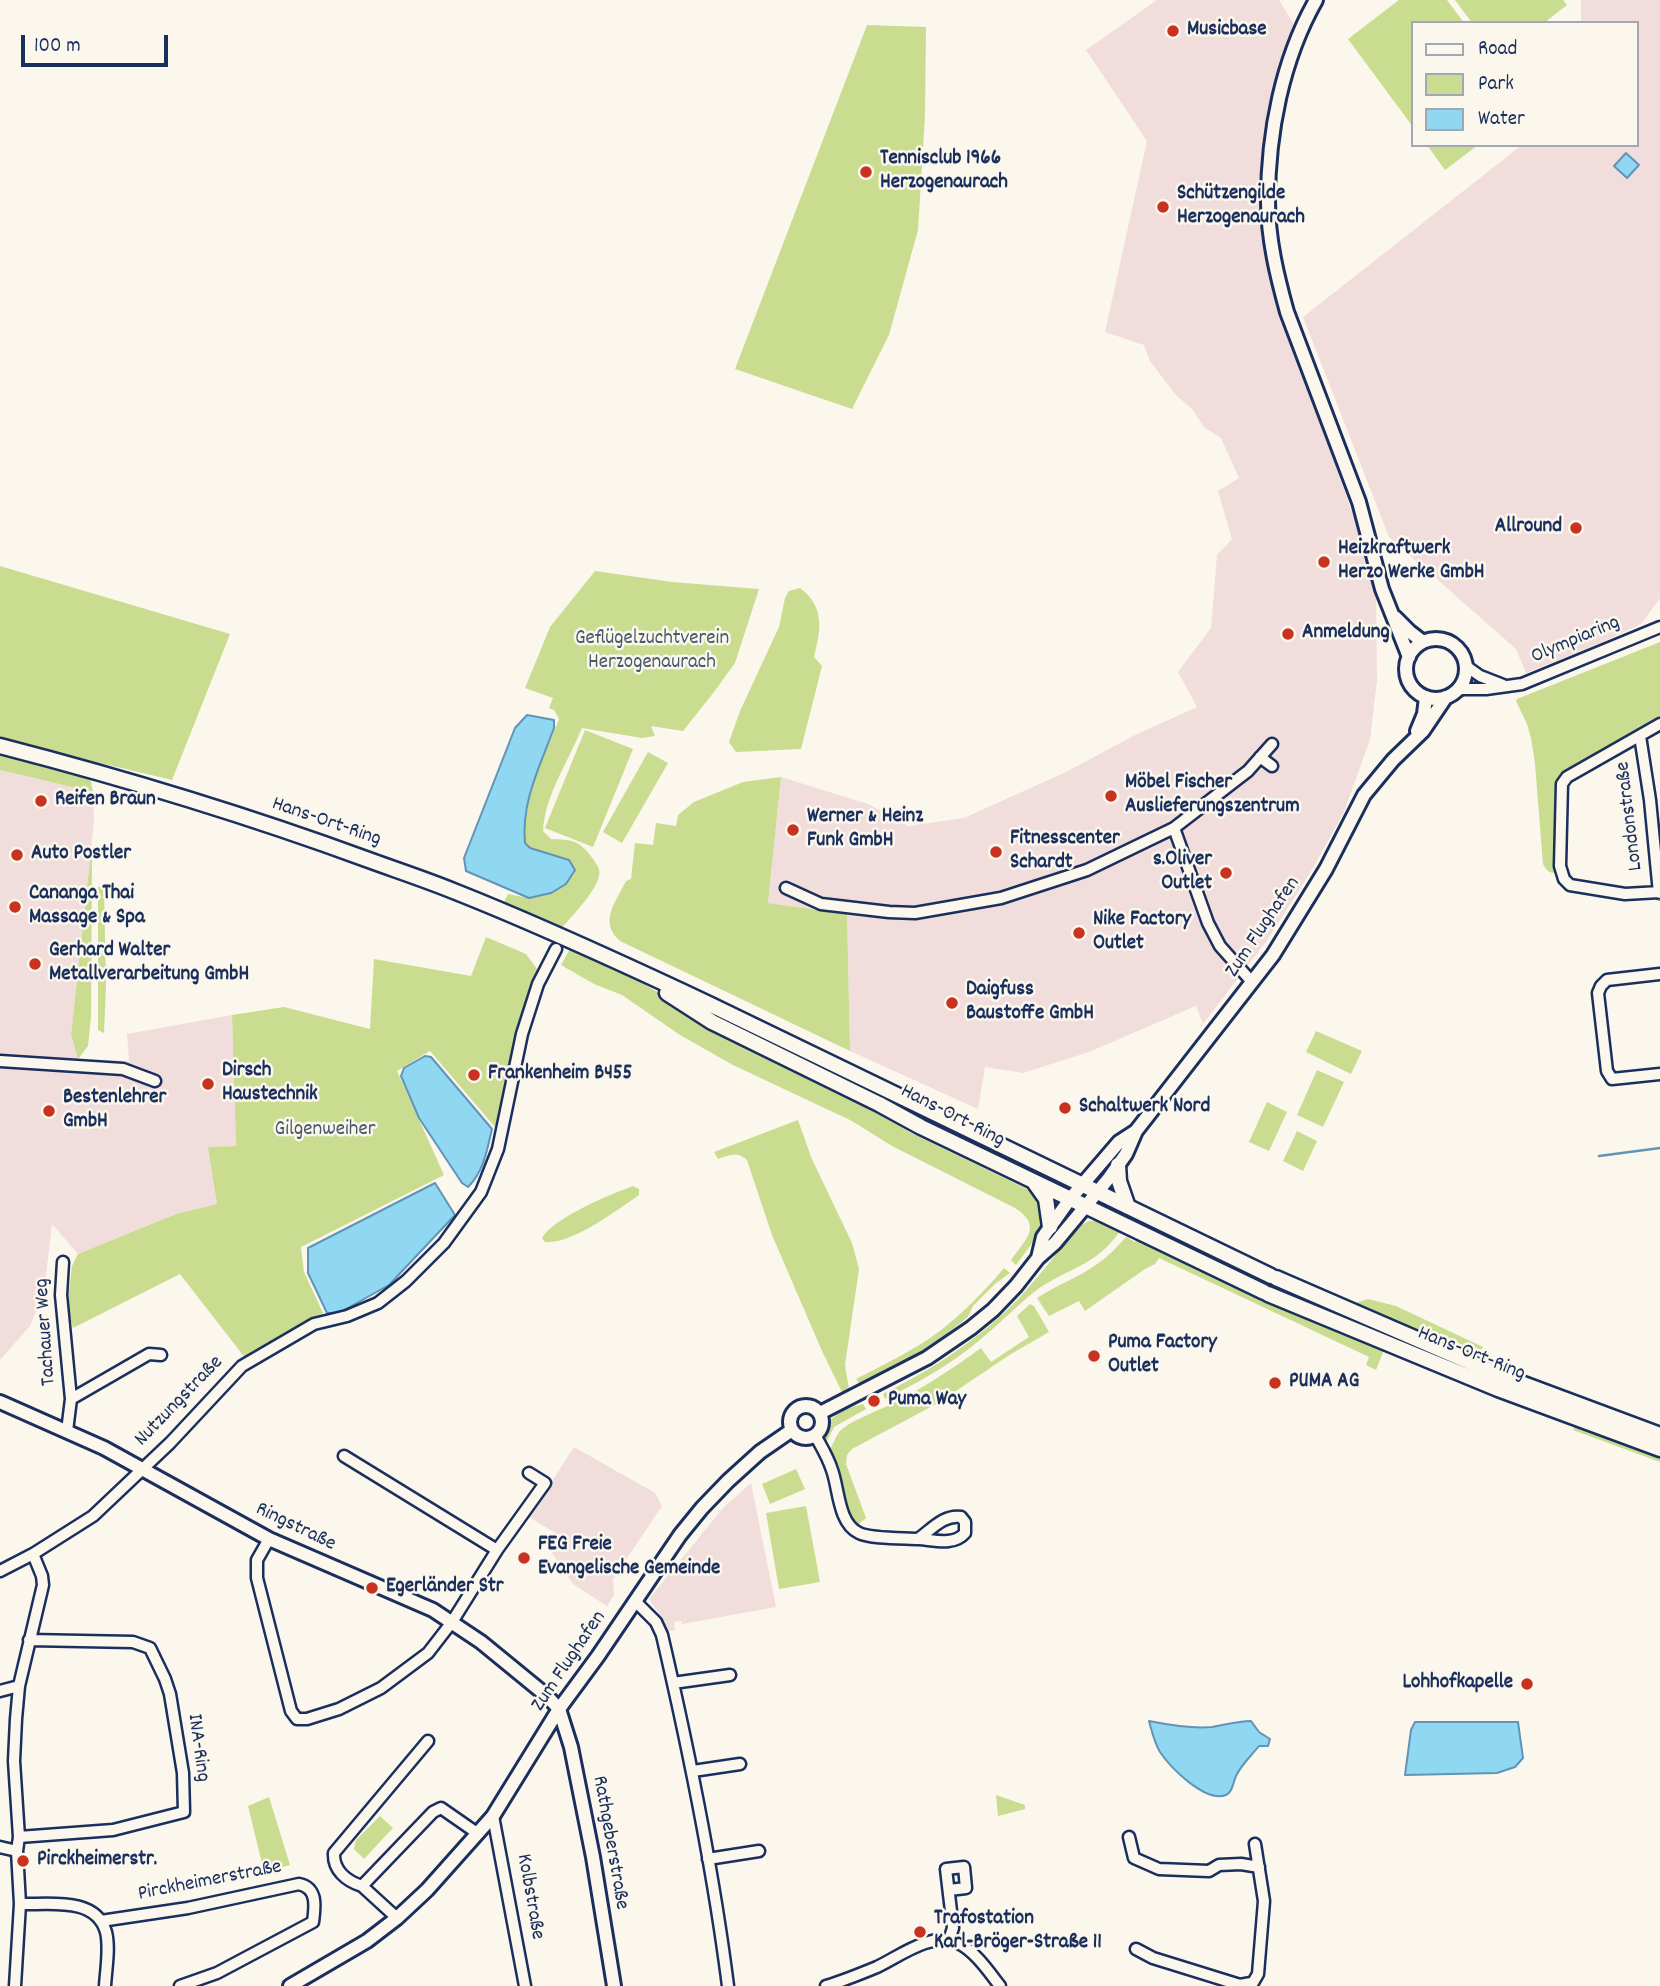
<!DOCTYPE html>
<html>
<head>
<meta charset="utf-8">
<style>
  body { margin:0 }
  #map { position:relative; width:1660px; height:1986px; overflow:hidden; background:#fbf7ec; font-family:Dekko,sans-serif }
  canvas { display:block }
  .legend { position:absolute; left:1411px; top:21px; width:228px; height:126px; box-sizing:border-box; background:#fbf7ec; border:2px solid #a1a7b3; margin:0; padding:9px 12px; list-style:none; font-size:21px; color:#1b2f5e }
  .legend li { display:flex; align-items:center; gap:14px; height:35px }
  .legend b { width:35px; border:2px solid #a1a7b3 }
  .scale { position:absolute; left:21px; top:35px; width:147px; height:32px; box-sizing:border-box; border:4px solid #1b2f5e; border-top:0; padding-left:9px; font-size:21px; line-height:24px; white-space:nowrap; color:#1b2f5e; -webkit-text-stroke:5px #fbf7ec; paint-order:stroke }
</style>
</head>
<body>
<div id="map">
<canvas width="1660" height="1986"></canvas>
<ul class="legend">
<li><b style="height:9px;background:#fbf7ec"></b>Road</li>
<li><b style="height:19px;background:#cadc90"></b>Park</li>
<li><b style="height:19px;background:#90d7f2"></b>Water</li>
</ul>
<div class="scale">100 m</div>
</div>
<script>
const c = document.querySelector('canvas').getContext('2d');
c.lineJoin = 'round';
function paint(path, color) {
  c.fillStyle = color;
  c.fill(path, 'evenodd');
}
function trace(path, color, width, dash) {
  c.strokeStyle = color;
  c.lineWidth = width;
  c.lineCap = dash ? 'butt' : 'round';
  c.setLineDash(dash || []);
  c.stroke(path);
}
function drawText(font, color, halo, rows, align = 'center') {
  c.font = font + ' Dekko,sans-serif';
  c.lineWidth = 5;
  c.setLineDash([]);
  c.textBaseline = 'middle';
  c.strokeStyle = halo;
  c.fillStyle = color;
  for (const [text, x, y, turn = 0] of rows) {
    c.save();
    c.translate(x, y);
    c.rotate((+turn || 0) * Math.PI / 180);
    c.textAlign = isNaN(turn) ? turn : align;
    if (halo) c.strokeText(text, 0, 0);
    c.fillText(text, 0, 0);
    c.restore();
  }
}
paint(new Path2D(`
  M 1157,0 L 1279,0 L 1295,26 L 1278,78 L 1268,123 L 1264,153 L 1263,186 L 1277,297 L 1354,518 L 1376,591 L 1377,680 L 1370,740 L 1343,814 L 1310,873 L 1268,939 L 1203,1024 L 1196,1006 L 1089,1052 L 1023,1073 L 985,1067 L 978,1109 L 850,1051 L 847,914 L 768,903 L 781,777 L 868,804 L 908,826 L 964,818 L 1066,772 L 1133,736 L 1197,707 L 1178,672 L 1211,628 L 1217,555 L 1232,539 L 1218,491 L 1239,478 L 1221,438 L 1204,427 L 1192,409 L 1175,394 L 1150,361 L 1144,345 L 1105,332 L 1147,141 L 1086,50 Z
  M 1581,0 L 1660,0 L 1660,598 L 1641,624 L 1598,644 L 1526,673 L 1516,649 L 1389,537 L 1303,317 L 1522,145 L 1637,145 L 1637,23 L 1581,23 Z
  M 0,770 L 93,792 L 94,821 L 71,1035 L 78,1059 L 129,1061 L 127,1034 L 232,1015 L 236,1146 L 209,1147 L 217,1204 L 176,1214 L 78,1254 L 52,1224 L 44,1291 L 30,1326 L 0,1360 Z
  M 574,1447 L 655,1493 L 662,1506 L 613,1579 L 614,1595 L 607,1606 L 573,1584 L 552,1553 L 562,1537 L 529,1517 Z
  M 751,1483 L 776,1607 L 682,1624 L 681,1621 L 674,1622 L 675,1630 L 668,1631 L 661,1616 L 649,1599 L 723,1508 Z`), '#f1dddb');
paint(new Path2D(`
  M 1399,0 L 1447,0 L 1464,23 L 1413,23 L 1413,127 L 1348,39 Z
  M 1455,0 L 1563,0 L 1567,5 L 1544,23 L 1472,23 Z
  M 867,25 L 926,27 L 925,115 L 918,230 L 889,335 L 852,409 L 735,369 Z
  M 1427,145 L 1478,145 L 1445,170 Z
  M 0,566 L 230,634 L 172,780 L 0,739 Z
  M 595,571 L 672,582 L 759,589 L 735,663 L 714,692 L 683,731 L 651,726 L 655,736 L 642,738 L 582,728 C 568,762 545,795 543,831 L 551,839 C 570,840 578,839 590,855 C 593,859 597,864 599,869 C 604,885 568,920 558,932 L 501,908 L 508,894 L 529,898 L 546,853 L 530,848 L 525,843 C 521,799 543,759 559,719 L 554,710 L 549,708 L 553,698 L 525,688 L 550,627 Z
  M 800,588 C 825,607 821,629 814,657 L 822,666 L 801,749 L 736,752 L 729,742 L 740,711 L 779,627 L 785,598 L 789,591 Z
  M 1660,642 L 1660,719 L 1564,773 L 1557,870 L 1555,873 C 1549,873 1546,870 1543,864 L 1535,764 L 1531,738 L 1527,724 L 1516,701 L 1517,699 Z
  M 585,730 L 633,749 L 593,847 L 545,828 Z
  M 648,752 L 668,763 L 622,843 L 603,832 Z
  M 0,754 L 90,777 L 93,792 L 0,770 Z
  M 781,777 L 768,903 L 847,914 L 850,1051 L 620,941 C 598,922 616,902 626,881 L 631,879 L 635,843 L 653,845 L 656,823 L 676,826 L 678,815 L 694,802 L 743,782 Z
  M 92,859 L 91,1017 L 88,1046 L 78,1059 L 71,1035 L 90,860 Z
  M 104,886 L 106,986 L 104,1033 L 98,1030 L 98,887 Z
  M 486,937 L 526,954 L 537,969 L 519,1030 L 495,1127 L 430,1051 L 397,1071 L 444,1175 L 301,1247 L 304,1272 L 323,1313 L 246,1359 L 180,1274 L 73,1328 L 67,1308 L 72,1266 L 78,1254 L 176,1214 L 217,1204 L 208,1147 L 236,1146 L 232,1015 L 284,1007 L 370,1029 L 374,959 L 471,976 Z
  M 570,949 L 632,977 L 675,1002 L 877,1108 L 909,1132 L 1031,1191 L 1043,1203 L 1044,1227 L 1016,1265 L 1011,1260 C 1026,1239 1043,1226 1015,1208 L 892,1146 L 852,1121 L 733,1065 L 680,1035 L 622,995 L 594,984 L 561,965 Z
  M 1316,1031 L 1362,1051 L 1351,1074 L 1306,1052 Z
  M 1317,1070 L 1344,1082 L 1323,1127 L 1297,1115 Z
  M 1267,1102 L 1287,1112 L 1269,1151 L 1249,1142 Z
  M 798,1120 L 811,1157 L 852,1243 L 859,1269 L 845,1365 L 849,1389 L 842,1392 L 822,1351 L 772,1235 L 747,1160 C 737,1151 730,1155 718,1159 L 714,1152 Z
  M 1297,1131 L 1317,1141 L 1303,1171 L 1283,1161 Z
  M 633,1186 L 639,1189 L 639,1195 C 617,1210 571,1245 545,1242 L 542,1238 C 553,1218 611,1194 633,1186 Z
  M 1089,1221 L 1100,1221 L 1120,1231 C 1096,1266 1070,1267 1038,1289 C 1018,1304 1001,1323 981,1339 C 952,1364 919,1382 885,1399 L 883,1394 C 933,1369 981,1338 1020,1297 C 1040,1275 1058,1252 1076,1230 L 1081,1225 Z
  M 1126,1237 L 1135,1242 L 1139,1238 L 1385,1347 L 1376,1370 L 1366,1365 L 1369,1357 L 1159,1258 L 1155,1264 L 1145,1269 L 1085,1311 L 1079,1301 L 1049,1316 L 1037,1298 C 1056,1285 1078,1278 1097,1264 C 1108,1257 1117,1247 1126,1237 Z
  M 1004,1268 L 1010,1273 L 995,1284 L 973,1306 L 968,1317 L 944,1336 L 914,1356 L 860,1384 L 856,1379 C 879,1367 902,1356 924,1342 C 953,1324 982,1294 1004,1268 Z
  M 1368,1299 L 1396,1306 L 1483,1347 L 1476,1359 L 1349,1305 Z
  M 1030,1304 L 1034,1306 L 1049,1332 L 1011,1354 L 938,1403 L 852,1449 L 847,1455 L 846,1464 L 866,1518 L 859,1524 L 851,1522 L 849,1518 L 837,1465 L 829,1450 C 834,1444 835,1437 840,1431 C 851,1420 883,1409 898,1401 C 927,1385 954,1368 981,1348 L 991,1362 L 1029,1337 L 1017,1316 Z
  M 863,1404 L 866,1409 L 834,1427 L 826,1443 C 821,1418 843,1409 863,1404 Z
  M 1575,1425 L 1660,1456 L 1660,1462 L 1573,1430 Z
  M 796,1469 L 805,1489 L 770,1504 L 762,1484 Z
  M 806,1506 L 820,1582 L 779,1589 L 766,1513 Z
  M 996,1795 L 1025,1805 L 1025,1809 L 998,1816 Z
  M 269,1797 L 290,1865 L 264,1872 L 248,1806 Z
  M 380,1816 L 393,1828 L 364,1859 L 354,1849 L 356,1840 Z`), '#cadc90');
const water = new Path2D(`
  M 1626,153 L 1639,165 L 1627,178 L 1614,166 Z
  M 527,715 L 554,720 L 554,728 C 540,766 521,802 525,843 L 530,848 L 569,860 L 575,870 L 566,884 L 551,893 L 529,898 L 466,871 L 464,858 L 515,728 Z
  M 425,1056 L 431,1057 L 492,1129 C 487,1150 484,1171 468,1187 L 462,1183 L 419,1118 L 401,1076 L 404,1068 Z
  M 435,1183 L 455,1215 L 389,1285 L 339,1313 L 327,1313 L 308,1273 L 308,1248 Z
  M 1149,1721 C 1169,1725 1191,1729 1212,1727 C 1225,1725 1237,1721 1251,1721 L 1259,1732 L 1270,1739 L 1268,1746 L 1259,1746 C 1251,1756 1241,1765 1236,1776 C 1233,1782 1233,1792 1226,1795 C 1205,1803 1170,1767 1160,1752 C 1154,1742 1152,1732 1149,1721 Z
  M 1415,1722 L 1518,1722 L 1523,1758 L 1515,1767 L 1497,1773 L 1405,1775 L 1411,1730 Z`);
paint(water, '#90d7f2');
trace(water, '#6194b7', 2);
trace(new Path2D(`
  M 1599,1156 L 1660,1148`), '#6194b7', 2.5);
const minor = new Path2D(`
  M 1466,666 L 1480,676 L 1503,685
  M 1458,689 L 1486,689 L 1522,684 L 1660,627
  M 1660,724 L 1567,777 L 1562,784 L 1560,866 L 1564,879 L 1570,885 L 1625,894 L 1660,892
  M 1640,736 L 1650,800 L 1659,893
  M 1260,757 L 1272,766
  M 1174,828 L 1248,771 L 1272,744
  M 786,888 L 821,904 L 889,912 L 915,913 L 1001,898 L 1087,870 L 1174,828 L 1208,923 L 1220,946 L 1252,982
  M 1660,974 L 1607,980 L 1601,986 L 1598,993 L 1607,1071 L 1612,1079 L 1660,1074
  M 0,1061 L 123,1069 L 155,1081
  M 63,1262 L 61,1295 L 71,1399 L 67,1431
  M 71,1399 L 149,1354 L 161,1355
  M 815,1435 C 821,1446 828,1457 832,1470 C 839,1489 838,1523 859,1533 C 871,1539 904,1538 919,1539 C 934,1540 954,1546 965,1533 L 965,1522 L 961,1517 C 944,1514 931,1530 918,1539
  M 344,1456 L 497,1550
  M 269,1539 L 257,1560 L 257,1578 L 291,1711 L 297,1719 L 307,1719 L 339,1709 L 381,1688 L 428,1653 L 452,1622 L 497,1550 L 545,1483 L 529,1473
  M 0,1571 L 33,1554 L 93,1516 L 170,1443 L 242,1366 L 314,1324 L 347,1316 L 378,1303 L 406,1281 L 444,1243 L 481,1192 L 498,1149 L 522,1034 L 538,984 L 556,949
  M 635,1601 L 656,1622 L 662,1635 C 689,1751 713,1868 728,1986
  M 673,1683 L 730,1675
  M 0,1691 L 19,1686
  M 693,1771 L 740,1764
  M 493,1816 L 525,1986
  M 19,1837 L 113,1830 L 184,1812 L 183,1773 L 170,1694 L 165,1679 L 150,1648 L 133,1642 L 29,1640
  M 1129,1837 L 1134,1858 L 1159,1869 L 1209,1871 L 1219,1865 L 1241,1864 L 1259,1867
  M 0,1847 L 17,1851
  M 708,1859 L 759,1851
  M 362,1886 L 433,1812 L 441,1808 L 477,1833
  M 20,1904 C 48,1905 96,1896 106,1932 C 110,1948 106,1969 105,1986
  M 397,1918 L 362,1886 C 346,1881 333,1870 334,1853 L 428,1741
  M 101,1921 L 188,1908 L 299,1884 C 318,1888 315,1907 313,1922 L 217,1973 L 180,1986
  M 949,1940 L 953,1928 L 946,1869 L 964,1867 L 966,1888 L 949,1890
  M 1136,1949 L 1153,1958 L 1240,1985 L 1251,1983
  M 15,1986 L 20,1904 L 17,1851 L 19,1837 L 14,1761 L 16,1719 L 19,1686 L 43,1585 L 42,1576 L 33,1554
  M 826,1986 C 843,1981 860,1974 877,1967 C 900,1956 932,1931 958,1943 C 975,1951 989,1972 1000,1986
  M 1251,1986 L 1258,1974 L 1264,1901 L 1255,1844`);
const tertiary = new Path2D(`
  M 1316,0 C 1282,60 1268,133 1268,201 C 1268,239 1277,276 1287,312 L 1359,502 L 1382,589 L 1409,657
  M 1395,617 L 1410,632 L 1423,642
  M1406 669a30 30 0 1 1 60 0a30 30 0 1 1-60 0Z
  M 1417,731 L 1424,714 L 1426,697
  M 1038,1258 L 1043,1237 L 1070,1199 L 1119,1142 L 1136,1131 L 1273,955 L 1326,869 L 1364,795 L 1393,760 L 1423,731 L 1446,697
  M 0,1402 L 104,1448 L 269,1539 L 433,1610 L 481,1642 L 547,1696 L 559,1709 L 571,1747 L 593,1857 L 614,1986
  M790 1422a16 16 0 1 1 32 0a16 16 0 1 1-32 0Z
  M 820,1413 L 927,1358 L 971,1328 L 993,1310 L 1016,1286 L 1038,1258 L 1055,1243 L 1109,1178 L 1126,1154 L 1136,1131
  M 290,1986 L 367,1941 L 397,1918 L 427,1890 L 493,1816 L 559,1709 L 598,1656 L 680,1535 L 702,1508 L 728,1481 L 760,1452 L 792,1430`);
const secondary = new Path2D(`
  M 0,746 C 124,778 246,815 366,859 C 396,870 427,880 456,892 C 542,926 626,965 709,1004 L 1271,1276
  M 667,993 L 712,1022 L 879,1104 L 921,1127 L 1264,1292
  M 1118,1165 L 1119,1181 L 1128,1207
  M 1034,1182 L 1046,1199 L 1050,1227
  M 1276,1278 L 1502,1376 L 1660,1435
  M 1268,1294 L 1498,1389 L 1660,1449`);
trace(minor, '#1b2f5e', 15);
trace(tertiary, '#1b2f5e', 18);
trace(secondary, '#1b2f5e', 19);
trace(minor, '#fbf7ec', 10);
trace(tertiary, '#fbf7ec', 12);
trace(secondary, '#fbf7ec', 14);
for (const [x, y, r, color] of [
  [1173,31,7,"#c8321e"],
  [866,172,7,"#c8321e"],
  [1163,207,7,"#c8321e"],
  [1576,528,7,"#c8321e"],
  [1324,562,7,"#c8321e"],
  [1288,634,7,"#c8321e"],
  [1111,796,7,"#c8321e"],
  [41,801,7,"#c8321e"],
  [793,830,7,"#c8321e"],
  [996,852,7,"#c8321e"],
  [17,855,7,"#c8321e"],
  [1226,873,7,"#c8321e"],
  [15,907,7,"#c8321e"],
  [1079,933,7,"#c8321e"],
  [35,964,7,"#c8321e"],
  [952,1003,7,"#c8321e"],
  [474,1075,7,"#c8321e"],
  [208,1084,7,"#c8321e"],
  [1065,1108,7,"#c8321e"],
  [49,1111,7,"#c8321e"],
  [1094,1356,7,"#c8321e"],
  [1275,1383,7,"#c8321e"],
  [874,1401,7,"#c8321e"],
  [524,1558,7,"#c8321e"],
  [372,1588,7,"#c8321e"],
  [1527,1684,7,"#c8321e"],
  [23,1861,7,"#c8321e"],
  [920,1932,7,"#c8321e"]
]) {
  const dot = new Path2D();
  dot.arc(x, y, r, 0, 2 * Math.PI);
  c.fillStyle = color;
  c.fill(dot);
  trace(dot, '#fbf7ec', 2.5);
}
drawText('bold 21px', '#1b2f5e', '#fbf7ec', [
  ["Musicbase",1187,31],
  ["Tennisclub 1966",880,160],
  ["Herzogenaurach",880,184],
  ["Schützengilde",1177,195],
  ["Herzogenaurach",1177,219],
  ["Allround",1562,528,"right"],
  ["Heizkraftwerk",1338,550],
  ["Herzo Werke GmbH",1338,574],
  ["Anmeldung",1302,634],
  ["Möbel Fischer",1125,784],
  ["Auslieferungszentrum",1125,808],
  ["Reifen Braun",55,801],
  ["Werner & Heinz",807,818],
  ["Funk GmbH",807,842],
  ["Fitnesscenter",1010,840],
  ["Schardt",1010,864],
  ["Auto Postler",31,855],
  ["s.Oliver",1212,861,"right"],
  ["Outlet",1212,885,"right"],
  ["Cananga Thai",29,895],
  ["Massage & Spa",29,919],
  ["Nike Factory",1093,921],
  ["Outlet",1093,945],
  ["Gerhard Walter",49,952],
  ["Metallverarbeitung GmbH",49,976],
  ["Daigfuss",966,991],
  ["Baustoffe GmbH",966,1015],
  ["Dirsch",222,1072],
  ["Haustechnik",222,1096],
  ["Frankenheim B455",488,1075],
  ["Bestenlehrer",63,1099],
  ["GmbH",63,1123],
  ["Schaltwerk Nord",1079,1108],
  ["Puma Factory",1108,1344],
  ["Outlet",1108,1368],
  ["PUMA AG",1289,1383],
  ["Puma Way",888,1401],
  ["FEG Freie",538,1546],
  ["Evangelische Gemeinde",538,1570],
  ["Egerländer Str",386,1588],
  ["Lohhofkapelle",1513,1684,"right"],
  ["Pirckheimerstr.",37,1861],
  ["Trafostation",934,1920],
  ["Karl-Bröger-Straße 11",934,1944]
], 'left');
drawText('21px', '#475a6a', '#fbf7ec', [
  ["Geflügelzuchtverein",652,640],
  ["Herzogenaurach",652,664],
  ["Gilgenweiher",325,1131]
]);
drawText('21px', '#1b2f5e', '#fbf7ec', [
  ["Olympiaring",1576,641,-23],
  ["Londonstraße",1631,816,-97],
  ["Hans-Ort-Ring",326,823,19],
  ["Zum Flughafen",1264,928,-56],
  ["Hans-Ort-Ring",952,1117,27],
  ["Tachauer Weg",47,1332,-94],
  ["Hans-Ort-Ring",1471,1355,22],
  ["Nutzungstraße",180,1402,-46],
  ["Ringstraße",295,1528,26],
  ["Zum Flughafen",570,1662,-56],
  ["INA-Ring",197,1748,82],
  ["Rathgeberstraße",609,1843,80],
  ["Pirckheimerstraße",210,1882,-11],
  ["Kolbstraße",529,1897,80]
]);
</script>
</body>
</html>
